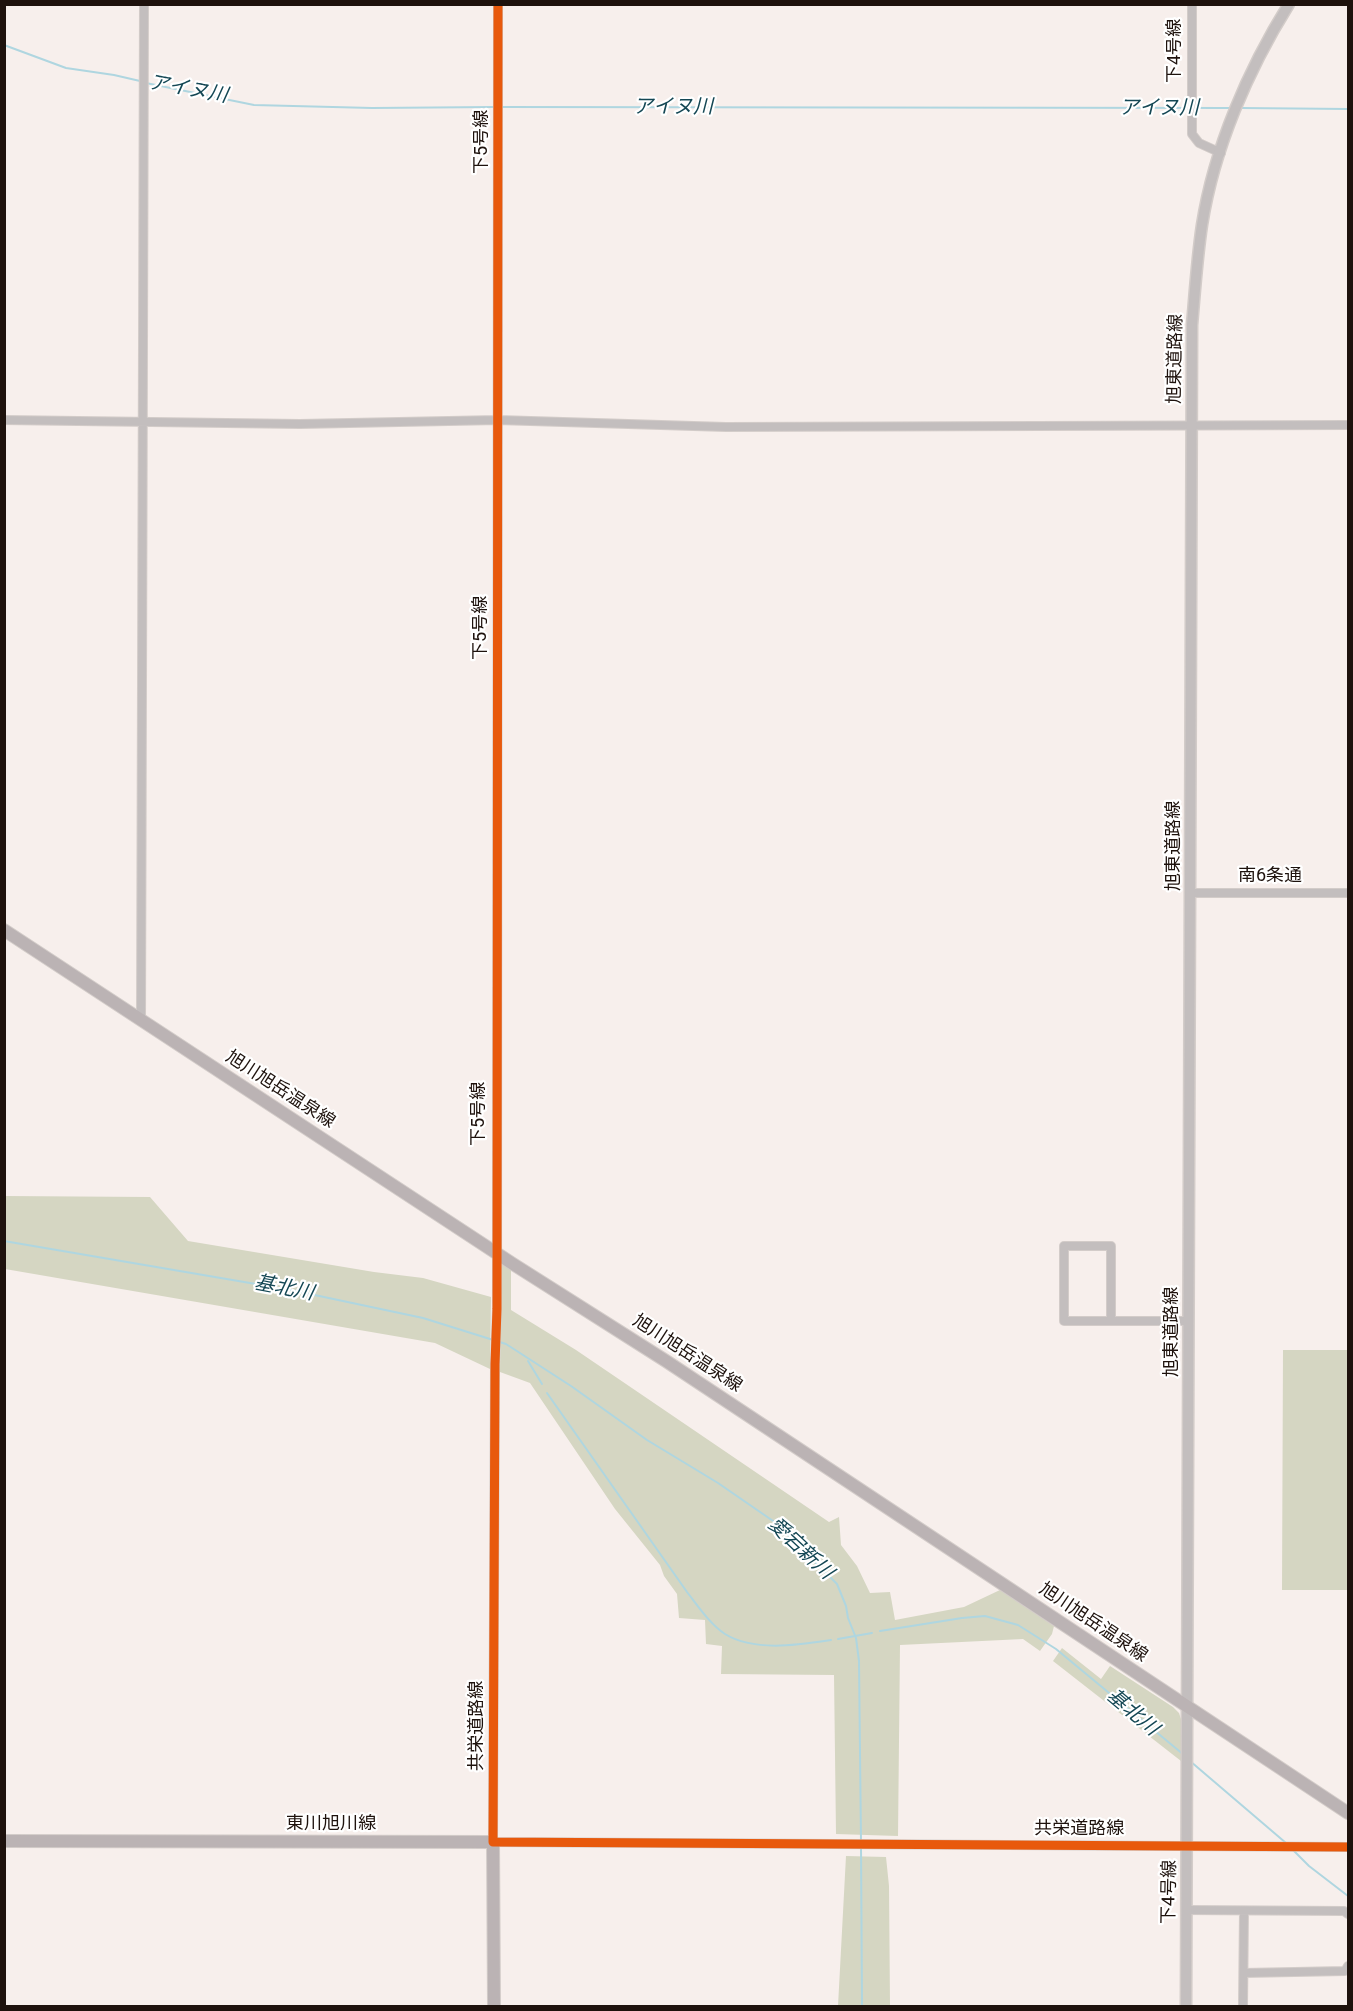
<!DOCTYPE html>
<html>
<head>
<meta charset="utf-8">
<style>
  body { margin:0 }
  #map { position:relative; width:1353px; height:2011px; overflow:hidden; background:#f7efec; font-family:Roboto,sans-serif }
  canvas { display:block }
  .frame { position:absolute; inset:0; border:6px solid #1e120d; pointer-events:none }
</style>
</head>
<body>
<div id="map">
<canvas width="1353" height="2011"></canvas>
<div class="frame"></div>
</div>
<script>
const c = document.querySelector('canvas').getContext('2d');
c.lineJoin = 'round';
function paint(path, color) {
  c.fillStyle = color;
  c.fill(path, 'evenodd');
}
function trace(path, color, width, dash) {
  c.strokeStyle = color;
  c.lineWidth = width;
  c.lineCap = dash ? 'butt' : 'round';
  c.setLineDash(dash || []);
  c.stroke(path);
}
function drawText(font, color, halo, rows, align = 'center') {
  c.font = font + ' Roboto,"Noto Sans JP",sans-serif';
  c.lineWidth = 4.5;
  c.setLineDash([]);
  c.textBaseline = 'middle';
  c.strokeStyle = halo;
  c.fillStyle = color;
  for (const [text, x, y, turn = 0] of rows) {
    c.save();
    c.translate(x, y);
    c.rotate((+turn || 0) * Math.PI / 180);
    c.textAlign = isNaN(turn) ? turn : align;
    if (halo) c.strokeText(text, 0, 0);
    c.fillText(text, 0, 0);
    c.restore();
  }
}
paint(new Path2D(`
  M 5,1196 L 150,1197 L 188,1241 L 374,1272 L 423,1278 L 491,1297 L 490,1369 L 435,1343 L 5,1269 Z
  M 501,1259 L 511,1265 L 511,1310 L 576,1350 L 829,1522 L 839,1517 L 841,1545 L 857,1566 L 870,1593 L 890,1592 L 895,1620 L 964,1607 L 1000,1590 L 1054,1626 L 1052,1634 L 1040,1651 L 1023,1639 L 900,1645 L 898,1836 L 836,1834 L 834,1675 L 721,1674 L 722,1646 L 706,1644 L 705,1620 L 679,1618 L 677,1594 L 664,1576 L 660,1565 L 615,1509 L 530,1383 L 500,1372 Z
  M 1283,1350 L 1348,1350 L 1348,1590 L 1282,1590 Z
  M 1062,1648 L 1101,1679 L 1110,1666 L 1173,1707 L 1179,1713 L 1181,1719 L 1181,1761 L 1053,1661 Z
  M 846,1856 L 886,1857 L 889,1886 L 890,2006 L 838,2006 Z`), '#d5d6c2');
trace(new Path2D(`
  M 4,45 L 66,68 L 114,75 L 140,81
  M 146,83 L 254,105 L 372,108 L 494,107
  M 500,107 L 1232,108
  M 1241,108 L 1348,109
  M 4,1241 L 291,1290 L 423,1318 L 506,1344 L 571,1386 L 647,1440 L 718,1483 L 776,1523 L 837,1584 L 846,1606 L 848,1618 L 856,1638 L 859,1661 L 861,1842
  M 528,1361 L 542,1384
  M 547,1393 L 687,1592 C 698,1606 710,1624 725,1634 C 754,1652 798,1645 831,1640
  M 880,1631 L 962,1618 L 985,1616 L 1018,1625 L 1056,1649 L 1184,1755
  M 838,1639 L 872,1633
  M 1190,1761 L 1286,1843
  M 861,1847 L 862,2006
  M 1292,1849 L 1309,1866 L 1348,1896`), '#afd6e0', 2);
const minor = new Path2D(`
  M 498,4 L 497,1309 L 495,1364 L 493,1842 L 1348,1847
  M 1192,4 L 1192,134 L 1199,143 L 1221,153
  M 4,420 L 300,424 L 498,420 L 726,427 L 1348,425
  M 1190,893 L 1348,893
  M 141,1020 L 144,4
  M 1111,1321 L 1111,1246 L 1064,1246 L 1064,1321 L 1188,1321
  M 1186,1910 L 1344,1911 L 1348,1914
  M 1244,1973 L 1345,1971 L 1348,1966
  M 1243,2006 L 1244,1911`);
const tertiary = new Path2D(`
  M 1186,2006 L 1192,325 C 1195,291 1197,258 1202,225 C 1214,148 1248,70 1289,4`);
const secondary = new Path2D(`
  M 4,930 L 513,1264 L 666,1361 L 1348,1813
  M 4,1841 L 493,1842 L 494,2006`);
trace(minor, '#d3ccc9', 10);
trace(tertiary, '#d3ccc9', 13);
trace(secondary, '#d3ccc9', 14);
trace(minor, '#c3bebe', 8);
trace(tertiary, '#c3bebe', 10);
trace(secondary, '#bbb3b4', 12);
trace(new Path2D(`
  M 498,4 L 497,1309 L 495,1364 L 493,1842 L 1348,1847`), '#e8590c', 9);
drawText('18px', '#1e120d', '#fff', [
  ["下4号線",1175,51,-90],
  ["下5号線",482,142,-90],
  ["旭東道路線",1176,359,-89],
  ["下5号線",481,628,-90],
  ["旭東道路線",1174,846,-90],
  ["南6条通",1270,876],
  ["旭川旭岳温泉線",280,1090,33],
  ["下5号線",479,1114,-90],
  ["旭東道路線",1172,1332,-90],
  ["旭川旭岳温泉線",687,1354,33],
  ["旭川旭岳温泉線",1093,1623,34],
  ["共栄道路線",477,1726,-90],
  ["東川旭川線",331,1824],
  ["共栄道路線",1079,1829],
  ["下4号線",1170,1892,-89]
]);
drawText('italic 20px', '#144754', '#fff', [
  ["アイヌ川",188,90,10],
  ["アイヌ川",673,108],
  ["アイヌ川",1159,109],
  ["基北川",284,1289,11],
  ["愛宕新川",800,1549,43],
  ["基北川",1132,1713,40]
]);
</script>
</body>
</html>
